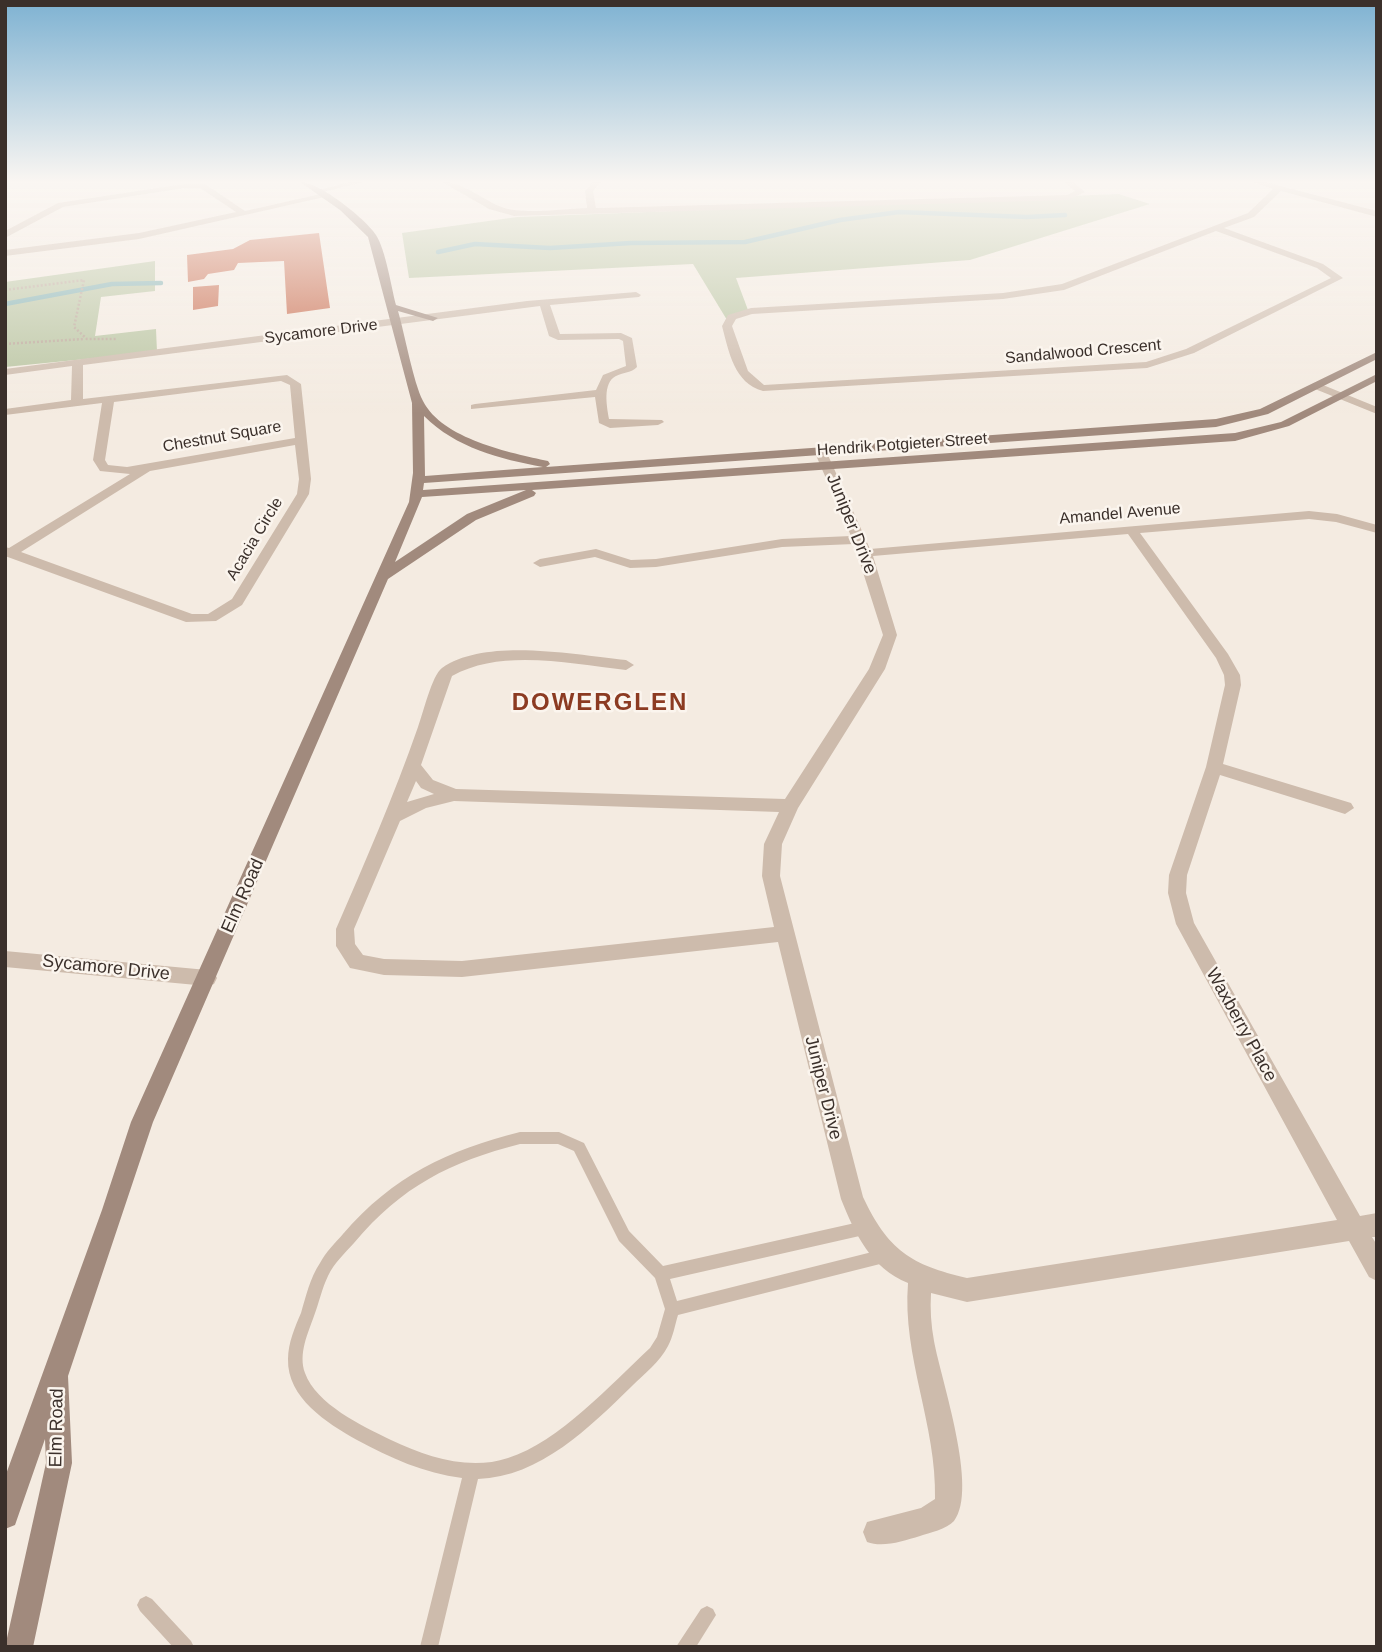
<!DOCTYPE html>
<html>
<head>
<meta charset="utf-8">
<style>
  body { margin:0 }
  #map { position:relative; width:1382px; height:1652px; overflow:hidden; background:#f4ebe1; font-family:Arial,sans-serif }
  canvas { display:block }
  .frame { position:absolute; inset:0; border:7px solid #3b302b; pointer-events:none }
</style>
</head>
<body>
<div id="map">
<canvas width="1382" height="1652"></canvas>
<div class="frame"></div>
</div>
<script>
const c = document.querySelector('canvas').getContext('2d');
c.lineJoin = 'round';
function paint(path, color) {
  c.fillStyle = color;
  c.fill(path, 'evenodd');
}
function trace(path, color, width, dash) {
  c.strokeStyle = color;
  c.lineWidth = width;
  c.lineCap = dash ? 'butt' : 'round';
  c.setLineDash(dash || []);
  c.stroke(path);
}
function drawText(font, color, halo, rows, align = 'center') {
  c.font = font + ' Arial,sans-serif';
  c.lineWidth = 5;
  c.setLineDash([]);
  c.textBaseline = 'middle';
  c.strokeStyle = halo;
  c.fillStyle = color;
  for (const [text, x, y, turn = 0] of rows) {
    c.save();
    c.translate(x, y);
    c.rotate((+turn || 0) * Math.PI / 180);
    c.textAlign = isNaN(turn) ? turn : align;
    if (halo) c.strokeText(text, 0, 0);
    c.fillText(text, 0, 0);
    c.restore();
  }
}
paint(new Path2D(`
  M 1119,194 L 1150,204 L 970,260 L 736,278 L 748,310 L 727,320 L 693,264 L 409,278 L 402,233 L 517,217 Z
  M 155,261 L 155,291 L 101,297 L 95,336 L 156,329 L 157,352 L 5,367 L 5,282 Z`), '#b8c4a0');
trace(new Path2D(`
  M 438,252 L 475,244 L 550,248 L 631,243 L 745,242 L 840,220 L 899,212 L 1027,217 L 1065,215
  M 5,304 L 112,284 L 161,283`), '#7fb0b2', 4.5);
paint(new Path2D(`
  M 319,233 L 330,308 L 287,314 L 284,261 L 238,263 L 234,270 L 208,274 L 204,279 L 188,282 L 187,255 L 233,249 L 250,240 Z
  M 219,285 L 218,306 L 193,310 L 193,287 Z`), '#c8694b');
trace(new Path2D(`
  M 5,290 L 84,280 L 74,327 L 87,339 L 117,339
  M 5,344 L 84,339`), '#b9a596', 2.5, [2, 2]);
paint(new Path2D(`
  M 520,1132 L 559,1132 L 584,1143 L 629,1231 L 663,1266 L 864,1221 L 869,1223 L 871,1228 L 869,1233 L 864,1235 L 670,1279 L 677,1301 L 884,1249 L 889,1251 L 891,1256 L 889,1261 L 884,1263 L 678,1315 C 675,1325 673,1337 668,1346 C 660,1362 644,1374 632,1386 C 590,1427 540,1477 478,1479 L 438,1647 L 420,1647 L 462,1478 C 424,1473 390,1458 357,1440 C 327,1423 287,1398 288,1359 C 288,1343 295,1327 301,1313 C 306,1296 310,1278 320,1263 C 326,1252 335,1243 343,1234 C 393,1176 448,1150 520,1132 ZM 520,1144 L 558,1144 L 574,1151 L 619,1241 L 655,1278 L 665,1309 L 657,1337 L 650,1348 C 611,1384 559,1442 508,1458 C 469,1471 427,1457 391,1440 C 362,1426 316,1404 305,1373 C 298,1354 308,1333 314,1316 C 319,1303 322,1288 328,1276 C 334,1263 345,1253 354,1243 C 402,1186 450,1162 520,1144 Z
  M 146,1596 L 152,1599 L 191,1641 L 194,1647 L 173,1647 L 140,1611 L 137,1605 L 140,1599 Z
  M 707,1606 L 713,1609 L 716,1615 L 696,1647 L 676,1647 L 701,1609 Z`), '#cdbbac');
paint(new Path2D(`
  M 350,182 L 364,182 L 318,193 L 314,191 Z
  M 442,182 C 467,181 488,207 514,210 C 537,213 564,209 587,208 L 585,191 L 593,182 L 601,182 L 593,191 L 596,208 L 1067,195 L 1075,191 L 1064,182 L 1073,182 L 1085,192 L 1068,200 L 514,216 L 489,209 Z
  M 1253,182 L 1265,182 L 1377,211 L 1377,217 L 1281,191 L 1254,217 L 1224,228 L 1323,264 L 1343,278 L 1194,353 L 1147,368 L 763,391 C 734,383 729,352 722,326 L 728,315 L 751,308 L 1003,293 L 1062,284 L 1248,213 L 1273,189 ZM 1216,231 L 1317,268 L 1331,278 L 1186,349 L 1146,362 L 764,385 L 748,371 L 732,326 L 736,319 L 752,314 L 1003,299 L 1064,290 Z
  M 184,184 L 205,184 L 245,211 L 325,193 L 329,196 L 139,239 L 5,256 L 5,250 L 139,233 L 236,212 L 200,188 L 184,188 L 63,207 L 5,238 L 5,231 L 58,203 Z
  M 636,292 L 641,295 L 639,297 L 550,305 L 560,334 L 621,333 L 632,338 L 637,367 C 631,373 624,372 616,376 C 602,383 607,407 609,419 L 662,420 L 664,422 L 658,425 L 610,428 L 599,423 L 595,397 L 471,409 L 471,405 L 475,404 L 596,390 L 603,375 L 626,366 L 623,341 L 619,339 L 558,340 L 549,336 L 540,306 L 83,365 L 83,399 L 287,375 L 301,384 L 311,479 L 309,494 L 242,605 L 216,621 L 186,622 L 5,556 L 5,547 L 9,548 L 130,474 L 100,471 L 93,460 L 102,403 L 5,415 L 5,409 L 71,400 L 72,366 L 5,375 L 5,369 L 527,301 ZM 281,381 L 290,385 L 295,438 L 127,467 L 108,465 L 105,460 L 114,402 ZM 295,445 L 299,479 L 297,494 L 232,599 L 208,614 L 192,614 L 21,552 L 150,471 Z
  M 1315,385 L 1323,385 L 1377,407 L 1377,414 L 1315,389 Z
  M 821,449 L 827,453 L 870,549 L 1309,511 L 1337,514 L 1377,525 L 1377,533 L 1336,522 L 1309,519 L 1140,533 L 1228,654 L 1240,675 L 1241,685 L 1223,764 L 1351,803 L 1354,808 L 1345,814 L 1220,775 L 1187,875 L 1186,893 L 1194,923 L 1360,1216 L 1377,1213 L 1377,1237 L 1372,1237 L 1377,1245 L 1377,1281 L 1369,1277 L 1349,1241 L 967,1302 L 931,1293 C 930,1309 931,1325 934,1341 C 941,1380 979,1489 954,1521 C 947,1529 929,1533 920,1536 C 903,1541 883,1548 867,1542 L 863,1532 L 867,1522 L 921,1508 L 935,1499 C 937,1425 902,1357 908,1283 C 871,1268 855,1234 841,1199 L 778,942 L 462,977 L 384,975 L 350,968 L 336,946 L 336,929 C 365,862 394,796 418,727 C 423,714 432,675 442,668 C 486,637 575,655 626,660 L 634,665 L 626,670 C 571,664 502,648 452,676 L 421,765 L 433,780 L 456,789 L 785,799 L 869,669 L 883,635 L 854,544 L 782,547 L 656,567 L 630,568 L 595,557 L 540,567 L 533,563 L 540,559 L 596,549 L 631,560 L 656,559 L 782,539 L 851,536 L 815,453 ZM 1128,534 L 1216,658 L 1224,675 L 1225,685 L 1206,767 L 1169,875 L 1168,893 L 1176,924 L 1337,1220 L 967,1278 C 911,1265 888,1250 863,1197 L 780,876 L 782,844 L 798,808 L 885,669 L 897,635 L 873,556 ZM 416,781 L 421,788 L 434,794 L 407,802 ZM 454,801 L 779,812 L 764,844 L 762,876 L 774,927 L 462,961 L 384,959 L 363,955 L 355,944 L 354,929 L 400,821 L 426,808 Z
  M 5,951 L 207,970 L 214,972 L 217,978 L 214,984 L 207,986 L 5,967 Z`), '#cdbbac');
paint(new Path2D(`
  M 300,182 C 318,181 366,219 376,235 C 386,251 391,286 396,305 L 438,318 L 433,321 L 398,311 C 405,335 413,381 423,401 C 442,439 511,453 548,461 L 550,464 L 546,467 L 1216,419 L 1260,409 L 1377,352 L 1377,359 L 1268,414 L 1216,427 L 424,483 L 423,490 L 1235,433 L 1281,422 L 1377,374 L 1377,381 L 1289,426 L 1235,441 L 532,490 L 536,493 L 534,496 L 476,520 L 388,579 L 153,1122 L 68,1376 L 72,1463 L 33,1647 L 5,1647 L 46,1463 L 45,1439 L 15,1525 L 5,1529 L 5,1477 L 102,1210 L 131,1122 L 409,502 L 413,473 L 412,403 L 368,237 L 340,210 ZM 424,416 C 456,448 500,459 543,467 L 425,476 ZM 526,490 L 467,514 L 395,562 L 422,497 Z`), '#a18a7d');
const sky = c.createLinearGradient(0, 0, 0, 413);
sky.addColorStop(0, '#7eb2d2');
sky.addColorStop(0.44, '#faf6f2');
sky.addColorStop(1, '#faf6f200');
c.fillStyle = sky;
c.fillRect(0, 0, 1382, 413);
drawText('16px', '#3b302b', '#fbf5ee', [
  ["Sycamore Drive",321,332,-7],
  ["Sandalwood Crescent",1083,352,-5],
  ["Chestnut Square",222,437,-10],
  ["Hendrik Potgieter Street",902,445,-4],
  ["Amandel Avenue",1120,514,-5],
  ["Acacia Circle",255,539,-59]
]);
drawText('18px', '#3b302b', '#fbf5ee', [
  ["Juniper Drive",851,524,68],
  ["Elm Road",243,896,-66],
  ["Sycamore Drive",106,968,6],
  ["Waxberry Place",1241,1025,61],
  ["Juniper Drive",823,1088,76],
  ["Elm Road",57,1428,-89]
]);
c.letterSpacing = '2px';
drawText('bold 24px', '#8c3b22', '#fbf5ee', [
  ["DOWERGLEN",600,703]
]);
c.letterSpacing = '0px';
</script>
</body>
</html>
